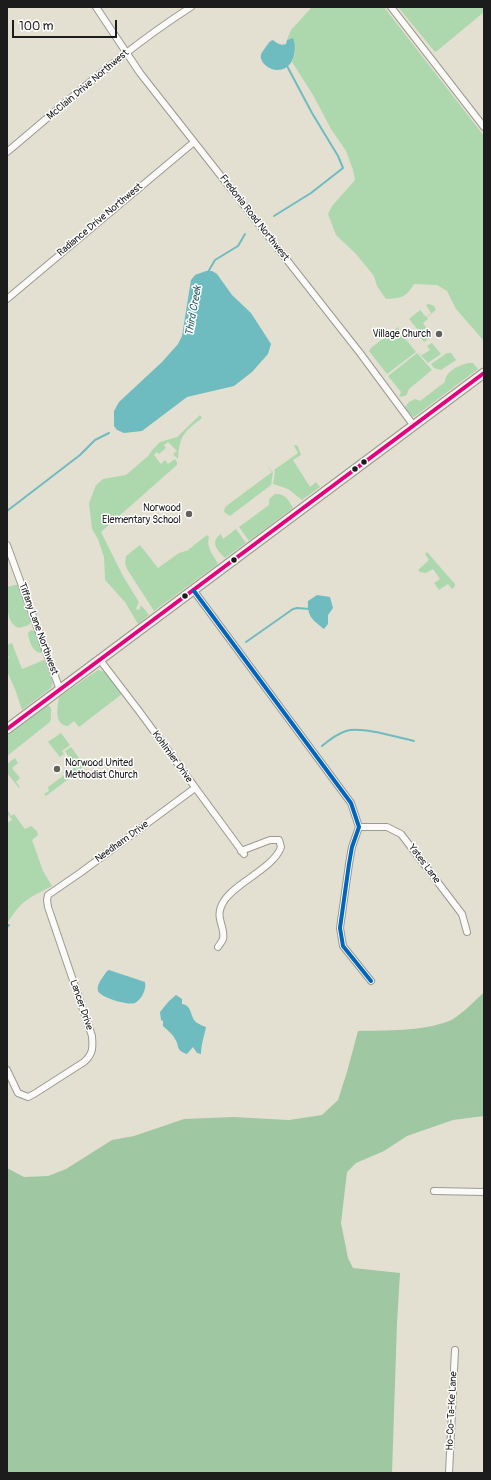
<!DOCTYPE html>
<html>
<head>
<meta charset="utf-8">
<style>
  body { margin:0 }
  #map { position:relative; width:491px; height:1480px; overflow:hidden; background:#e3e0d1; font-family:Pangolin,sans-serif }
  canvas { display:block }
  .frame { position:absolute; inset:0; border:8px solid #1c1c1c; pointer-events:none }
  .scale { position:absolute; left:12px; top:20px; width:105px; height:18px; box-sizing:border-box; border:2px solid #1c1c1c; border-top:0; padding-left:5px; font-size:12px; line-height:14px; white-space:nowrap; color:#1c1c1c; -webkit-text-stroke:3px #fff; paint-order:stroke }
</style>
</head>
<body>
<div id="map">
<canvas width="491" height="1480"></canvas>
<div class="frame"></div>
<div class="scale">100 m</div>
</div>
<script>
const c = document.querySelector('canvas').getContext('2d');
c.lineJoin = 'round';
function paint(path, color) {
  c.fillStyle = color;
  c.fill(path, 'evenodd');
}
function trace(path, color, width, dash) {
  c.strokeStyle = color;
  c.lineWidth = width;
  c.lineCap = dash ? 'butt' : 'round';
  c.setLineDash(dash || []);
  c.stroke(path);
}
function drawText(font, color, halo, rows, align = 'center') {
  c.font = font + ' Pangolin,sans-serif';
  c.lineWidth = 3;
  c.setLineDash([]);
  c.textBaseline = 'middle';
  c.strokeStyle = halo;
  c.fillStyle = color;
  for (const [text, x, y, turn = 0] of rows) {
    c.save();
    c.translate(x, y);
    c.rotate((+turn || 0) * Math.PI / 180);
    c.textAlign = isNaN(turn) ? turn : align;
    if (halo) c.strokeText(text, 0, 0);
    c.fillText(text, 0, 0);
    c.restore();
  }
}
paint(new Path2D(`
  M 312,7 L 384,7 L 484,136 L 484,341 L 456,309 L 447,291 L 437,285 L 414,284 C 406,298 401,298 386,299 L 377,286 L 374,276 L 356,254 L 336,235 L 328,214 L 332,206 L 355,180 L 353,170 L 346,151 L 331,129 L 313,95 L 292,62 L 295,53 L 293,38 L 287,40 L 291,30 Z
  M 398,7 L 484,7 L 484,12 L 437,51 L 435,52 Z
  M 429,304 L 434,306 L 436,310 L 427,317 L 428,319 L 423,323 L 432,336 L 424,342 L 417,332 L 418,330 L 409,319 L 420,310 L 426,317 L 431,313 L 426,305 Z
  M 398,327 L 400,332 L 416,352 L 387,374 L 369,351 L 371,348 Z
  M 432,343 L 441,354 L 428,363 L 418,352 L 422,355 L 430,350 L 427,346 Z
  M 417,353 L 432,370 L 409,389 L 407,394 L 405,396 L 399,397 L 401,392 L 388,376 Z
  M 447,353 L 451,353 L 456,360 L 441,370 L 434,368 L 431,364 Z
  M 468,363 L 473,363 L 478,369 L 414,417 L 411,415 L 405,407 L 409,402 L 415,399 L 420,401 L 445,382 C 445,372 459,365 468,363 Z
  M 200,415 L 202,418 C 183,433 180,435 178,459 L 173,454 L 177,451 L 168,442 L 164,445 L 166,448 L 159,454 L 157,452 L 154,455 L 161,464 L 165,460 L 168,464 L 175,459 L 177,462 L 177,465 L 101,532 L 123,576 L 139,602 L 136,609 L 139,610 L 141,605 L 149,615 L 138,624 L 125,602 L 105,580 L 104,557 L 98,539 L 92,529 L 89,503 L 96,485 L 103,479 L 126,475 L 148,456 L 153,449 L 160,442 L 177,437 Z
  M 295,445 L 298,446 L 301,455 L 293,460 L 310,487 L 316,482 L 320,487 L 302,500 L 288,489 L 273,484 L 275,471 L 274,470 L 298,453 L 294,446 Z
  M 266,464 L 273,472 L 271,485 L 230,516 L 224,512 L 225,507 L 272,472 Z
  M 275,494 C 285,493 289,500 293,508 L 249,541 L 239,527 L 269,505 L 269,499 Z
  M 236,529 L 246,543 L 225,558 C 218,551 209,542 221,534 L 223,539 Z
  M 207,535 L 209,537 C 206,548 213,554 218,564 L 154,611 L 127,569 L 125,563 L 126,556 L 140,545 L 158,568 L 179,553 L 189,550 L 189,549 Z
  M 427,552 L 455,584 L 455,586 L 452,589 L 448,584 L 439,590 L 434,583 L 440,579 L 433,569 L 426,573 L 420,572 L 418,570 L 429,560 L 425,554 Z
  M 15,585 L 18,585 L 31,622 L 29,625 L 19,628 C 5,624 7,599 7,587 Z
  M 31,630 L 35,631 L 43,652 L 41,653 C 32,652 29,641 28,633 Z
  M 12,643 L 22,669 L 44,660 L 45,661 L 53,683 L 51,688 L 22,710 L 16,692 L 7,671 L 7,658 L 9,658 L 7,653 L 7,645 Z
  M 98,670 L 105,672 L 122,694 L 79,727 L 74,721 L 68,726 C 54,725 57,708 59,697 Z
  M 48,705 L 51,708 L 51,718 L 50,722 L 7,756 L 7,736 Z
  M 61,733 L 70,745 L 62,751 L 64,754 L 60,757 L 48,742 Z
  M 71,747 L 85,766 L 79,771 L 65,751 Z
  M 15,758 L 18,763 L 12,768 L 20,778 L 16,782 L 20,787 L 19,788 L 7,773 L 7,764 Z
  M 75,767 L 78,772 L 46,796 L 44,794 L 49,791 L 48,787 Z
  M 7,809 L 11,816 L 14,814 L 25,829 L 31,826 L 37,831 L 38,835 L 32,840 L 43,871 L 52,886 C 29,898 22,900 8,922 L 7,922 L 7,820 L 9,822 L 12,820 L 7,813 Z`), '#add8ae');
paint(new Path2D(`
  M 484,992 L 484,1116 L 453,1120 L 407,1136 L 384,1151 L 356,1163 L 347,1172 L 341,1223 L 348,1258 L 353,1268 L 400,1273 L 397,1323 L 392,1473 L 7,1473 L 7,1168 L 24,1177 L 48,1176 L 66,1169 L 112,1140 L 134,1136 L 184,1119 L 233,1117 L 289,1120 L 322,1115 L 338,1100 L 347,1072 L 358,1031 C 387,1030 420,1032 449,1021 C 458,1018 477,999 484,992 Z`), '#9fc7a2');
paint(new Path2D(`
  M 293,38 C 298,51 293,71 276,70 C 267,69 256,59 263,51 C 266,47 269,41 273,40 C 277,43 280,46 286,44 L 287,40 Z
  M 206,271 L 212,271 L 217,274 L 232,295 L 251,313 L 271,344 L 268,354 L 252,372 L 234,386 L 187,397 L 142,431 L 124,433 L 117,430 L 114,426 L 114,411 L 119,402 L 162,362 L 178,344 L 182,336 L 191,280 L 195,275 Z
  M 317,595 L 330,597 L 333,608 L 328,615 L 328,624 L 324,629 C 313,620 307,617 308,601 Z
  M 109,970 L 145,982 C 146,986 145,990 143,994 C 142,997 138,1001 135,1003 C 128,1006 100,997 98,991 C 96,984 104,976 107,971 Z
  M 176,995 L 182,999 L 182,1004 C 191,1005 190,1013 194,1020 C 196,1023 203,1026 206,1027 C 204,1037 201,1045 201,1054 L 197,1053 L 193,1047 L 187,1054 C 175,1050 180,1046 175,1039 C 173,1034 167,1030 163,1026 L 163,1021 L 161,1020 L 160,1012 L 169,1001 Z`), '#6ebbc0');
trace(new Path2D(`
  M 274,216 L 311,193 L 343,168 L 338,156 L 312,113 L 287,66
  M 208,272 L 215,260 L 238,246 L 245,234
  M 7,511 L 80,455 L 95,440 L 109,433
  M 246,642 L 293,609 L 297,608 L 310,609
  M 322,746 C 329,740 337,734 346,731 C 361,726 397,737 414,741
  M 7,927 L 9,925`), '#6ebbc0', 2);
const minor = new Path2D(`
  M 96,7 L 140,73 L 360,353 L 414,426
  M 391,7 L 484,127
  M 7,152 C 67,102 125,49 191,7
  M 7,299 L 194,142
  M 7,545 L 60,690
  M 194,591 L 351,803 L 359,827 L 352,847 L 349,864 L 340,928 L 343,946 L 371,981
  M 100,660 L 139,711 L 244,854
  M 359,827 L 387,827 L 401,834 L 462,914 L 467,932
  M 218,947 C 219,945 222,942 223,939 C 226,926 213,918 224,901 C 235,883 274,868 281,847 L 279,840 L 270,840 L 241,851
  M 7,1070 L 18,1093 L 28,1097 L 34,1094 L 84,1062 C 93,1054 93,1048 92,1036 L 48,907 L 47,900 L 48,895 L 80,873 L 195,788
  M 434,1191 L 484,1192
  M 449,1473 L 455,1350`);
const secondary = new Path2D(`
  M 7,729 L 484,373`);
trace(minor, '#9b9a91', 8);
trace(secondary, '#9b9a91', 11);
trace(minor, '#fbfaf8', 6);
trace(secondary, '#f5f1ea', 9);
trace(new Path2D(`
  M 7,729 L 484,373`), '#e5007d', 4);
trace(new Path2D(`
  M 194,591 L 351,803 L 359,827 L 352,847 L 349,864 L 340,928 L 343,946 L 371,981`), '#0065bd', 4);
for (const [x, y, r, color] of [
  [439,334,4,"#62615b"],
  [364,462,3.5,"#1c1c1c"],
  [355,469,3.5,"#1c1c1c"],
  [189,514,4,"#62615b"],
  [234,560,3.5,"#1c1c1c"],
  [185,596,3.5,"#1c1c1c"],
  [57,769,4,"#62615b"]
]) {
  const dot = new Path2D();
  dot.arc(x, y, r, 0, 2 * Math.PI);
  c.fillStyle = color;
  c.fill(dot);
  trace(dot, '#fff', 1.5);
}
drawText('10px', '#1c1c1c', '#fff', [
  ["McClain Drive Northwest",88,85,-40],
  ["Fredonia Road Northwest",254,218,52],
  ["Radiance Drive Northwest",100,220,-40],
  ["Tiffany Lane Northwest",38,629,70],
  ["Kohlmier Drive",172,757,54],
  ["Needham Drive",122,842,-36],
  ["Yates Lane",424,864,53],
  ["Lancer Drive",81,1005,71],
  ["Ho-Co-Ta-Ke Lane",452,1411,-87]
]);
drawText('10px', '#1c1c1c', '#fff', [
  ["Village Church",431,334],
  ["Norwood",181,508],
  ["Elementary School",181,520],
  ["Norwood United",65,763,"left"],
  ["Methodist Church",65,775,"left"]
], 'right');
drawText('italic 11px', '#2c646a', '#fff', [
  ["Third Creek",194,311,-80]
]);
</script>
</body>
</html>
